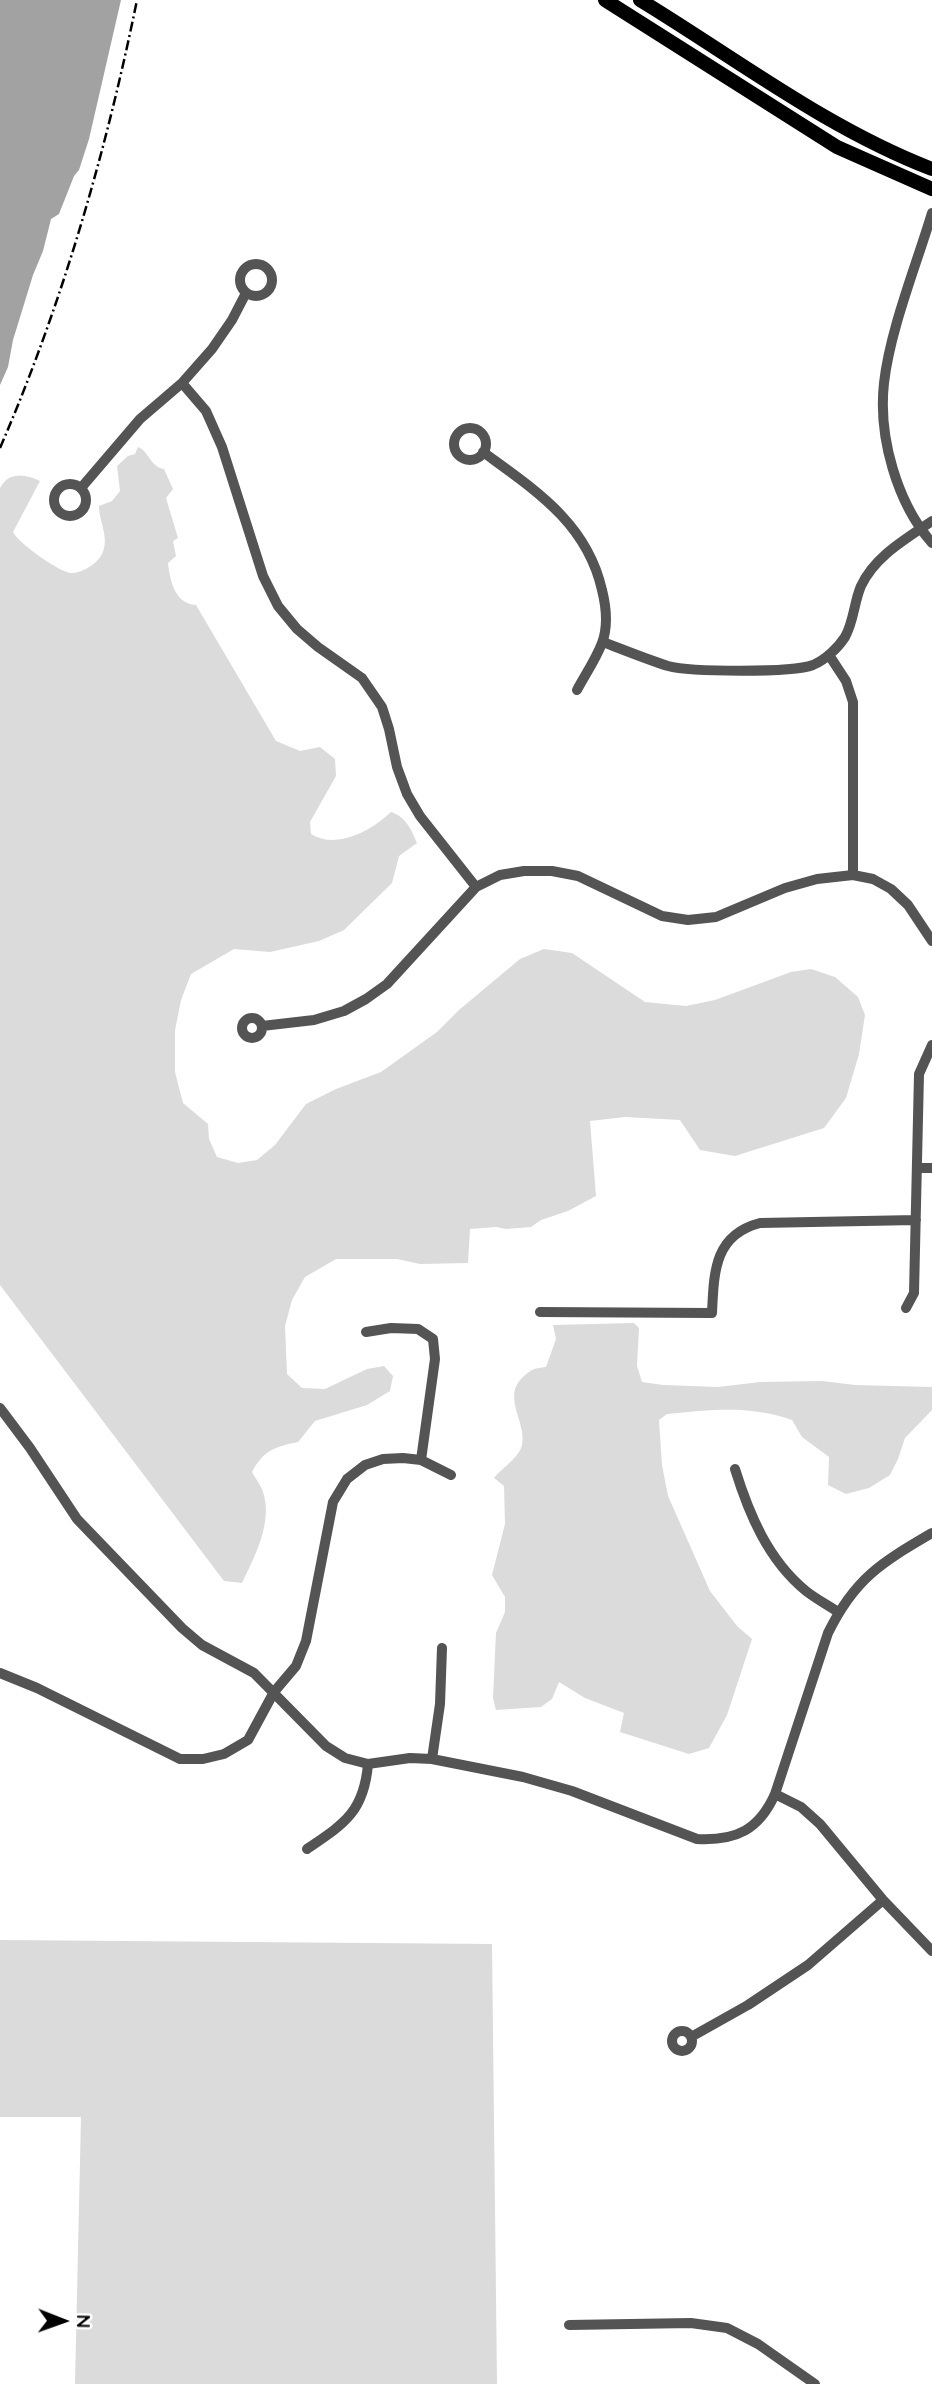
<!DOCTYPE html>
<html>
<head>
<meta charset="utf-8">
<style>
  body { margin:0 }
  #map { position:relative; width:932px; height:2384px; overflow:hidden; background:#fff; font-family:Quicksand,sans-serif }
  canvas { display:block }
  .north { position:absolute; left:28px; top:2286px; width:70px; height:70px; -webkit-text-stroke:5px #fff; paint-order:stroke; rotate:91deg; font-size:19px; font-weight:700; line-height:28px; text-align:center; color:#000 }
  .north::after { content:''; display:block; margin:auto; width:24px; height:32px; background:#000; clip-path:polygon(50% 0,100% 100%,50% 72%,0 100%) }
</style>
</head>
<body>
<div id="map">
<canvas width="932" height="2384"></canvas>
<div class="north">N</div>
</div>
<script>
const c = document.querySelector('canvas').getContext('2d');
c.lineJoin = 'round';
function paint(path, color) {
  c.fillStyle = color;
  c.fill(path, 'evenodd');
}
function trace(path, color, width, dash) {
  c.strokeStyle = color;
  c.lineWidth = width;
  c.lineCap = dash ? 'butt' : 'round';
  c.setLineDash(dash || []);
  c.stroke(path);
}
paint(new Path2D(`
  M 138,447 C 149,451 150,467 164,469 L 173,489 L 166,498 L 178,538 L 173,541 L 176,556 L 168,563 C 170,581 175,604 196,605 L 276,741 L 300,751 L 320,747 L 335,759 L 336,776 L 310,822 L 311,834 C 336,850 371,831 391,812 C 406,817 411,829 417,843 L 399,856 L 392,883 L 344,930 L 319,941 L 270,952 L 234,949 L 191,974 L 181,1000 L 175,1030 L 175,1072 L 183,1103 L 208,1124 L 209,1139 L 217,1157 L 238,1163 L 257,1160 L 275,1145 L 306,1104 L 336,1089 L 381,1072 L 437,1032 L 459,1010 L 520,959 L 544,949 L 572,953 L 645,1002 L 686,1006 L 715,1000 L 791,972 L 811,969 L 835,977 L 858,997 L 865,1015 L 859,1054 L 846,1098 L 824,1128 L 735,1156 L 700,1150 L 680,1120 L 625,1117 L 590,1121 L 596,1196 L 568,1211 L 541,1220 L 531,1227 L 506,1229 L 496,1227 L 470,1229 L 468,1263 L 420,1264 L 397,1259 L 336,1259 L 305,1277 L 292,1300 L 285,1326 L 287,1374 L 302,1388 L 325,1389 L 367,1369 L 384,1366 L 393,1376 L 390,1391 L 367,1405 L 315,1421 L 298,1442 C 274,1447 264,1450 252,1472 C 255,1478 261,1485 263,1492 C 273,1522 255,1556 242,1583 L 224,1581 L 0,1285 L 0,488 C 9,471 25,474 40,481 L 13,532 C 18,543 58,571 70,573 C 81,574 97,564 102,554 C 110,538 99,522 99,506 L 112,501 L 120,491 L 117,466 L 128,456 L 135,454 Z
  M 634,1323 L 639,1328 L 637,1366 L 642,1382 L 663,1385 L 718,1387 L 760,1382 L 822,1381 L 855,1385 L 932,1387 L 932,1410 L 905,1438 L 898,1459 L 890,1475 L 869,1488 L 846,1494 L 828,1485 L 829,1457 L 802,1437 L 792,1420 C 748,1405 712,1410 667,1414 L 659,1420 L 662,1465 L 668,1496 L 710,1591 L 737,1626 L 752,1639 L 727,1715 L 709,1748 L 689,1754 L 620,1732 L 624,1713 L 585,1698 L 559,1682 L 552,1699 L 541,1707 L 496,1710 L 493,1698 L 496,1633 L 505,1612 L 505,1597 L 492,1575 L 505,1524 L 504,1486 L 494,1478 C 503,1467 519,1458 522,1445 C 527,1423 502,1397 522,1378 C 531,1369 535,1368 546,1367 L 556,1339 L 553,1325 Z
  M 0,1940 L 492,1944 L 497,2384 L 75,2384 L 81,2117 L 0,2117 Z`), '#dbdbdb');
paint(new Path2D(`
  M 0,0 L 121,0 L 89,139 L 79,170 L 74,176 L 59,214 L 51,219 L 43,251 L 33,275 L 13,340 L 8,367 L 0,385 Z`), '#a2a2a2');
trace(new Path2D(`
  M 932,213 C 916,266 890,330 884,383 C 878,437 897,503 932,543
  M240 280a16 16 0 1 1 32 0a16 16 0 1 1-32 0Z
  M 182,383 L 206,411 L 222,447 L 263,576 L 278,606 L 297,629 L 318,647 L 362,678 L 382,707 L 389,729 L 397,767 L 407,794 L 420,816 L 476,887
  M454 444a16 16 0 1 1 32 0a16 16 0 1 1-32 0Z
  M 483,452 C 535,490 587,523 602,590 C 606,606 608,627 602,643 C 596,659 585,675 577,690
  M54 500a16 16 0 1 1 32 0a16 16 0 1 1-32 0Z
  M 81,488 L 140,419 L 182,383 L 212,349 L 232,320 L 246,293
  M 603,642 C 624,650 646,659 668,666 C 690,672 792,673 813,665 C 825,660 838,648 845,637 C 854,621 854,602 861,586 C 875,556 906,539 932,521
  M 829,655 L 846,681 L 853,702 L 853,875
  M242 1028a10 10 0 1 1 20 0a10 10 0 1 1-20 0Z
  M 262,1026 L 314,1020 L 344,1011 L 366,999 L 387,984 L 476,887 L 500,875 L 524,871 L 552,871 L 578,876 L 662,916 L 688,920 L 716,917 L 785,888 L 817,879 L 853,875 L 873,879 L 891,889 L 908,905 L 932,941
  M 918,1168 L 932,1168
  M 906,1308 L 914,1293 L 919,1074 L 932,1045
  M 540,1312 L 712,1313 C 714,1272 714,1235 760,1223 L 916,1220
  M 366,1332 L 391,1328 L 418,1329 L 433,1339 L 435,1359 L 421,1460
  M 0,1408 L 30,1448 L 77,1519 L 182,1628 L 202,1645 L 254,1673 L 326,1746 L 345,1758 L 368,1764 L 410,1758 L 432,1759 L 523,1777 L 572,1791 L 697,1839 C 736,1841 759,1830 775,1794 L 828,1633 C 855,1578 881,1563 932,1533
  M 735,1469 C 749,1514 768,1560 806,1591 C 816,1599 828,1605 838,1612
  M 0,1673 L 37,1688 L 180,1759 L 203,1759 L 224,1754 L 248,1740 L 274,1692 L 296,1666 L 306,1641 L 333,1502 L 347,1479 L 365,1465 L 383,1459 L 403,1458 L 421,1460 L 451,1475
  M 432,1759 L 440,1704 L 442,1648
  M 775,1794 L 801,1807 L 820,1824 L 883,1900 L 932,1951
  M 307,1849 C 344,1824 364,1812 368,1764
  M672 2041a10 10 0 1 1 20 0a10 10 0 1 1-20 0Z
  M 691,2037 L 748,2005 L 808,1965 L 883,1900
  M 569,2325 L 691,2323 L 727,2328 L 758,2344 L 815,2384`), '#545454', 10);
trace(new Path2D(`
  M 605,0 L 837,147 L 932,189
  M 640,0 C 737,59 826,128 932,169`), '#000', 14);
trace(new Path2D(`
  M 0,448 C 62,305 106,152 137,0`), '#000', 2.5, [10, 3.5, 2, 3.5]);
</script>
</body>
</html>
